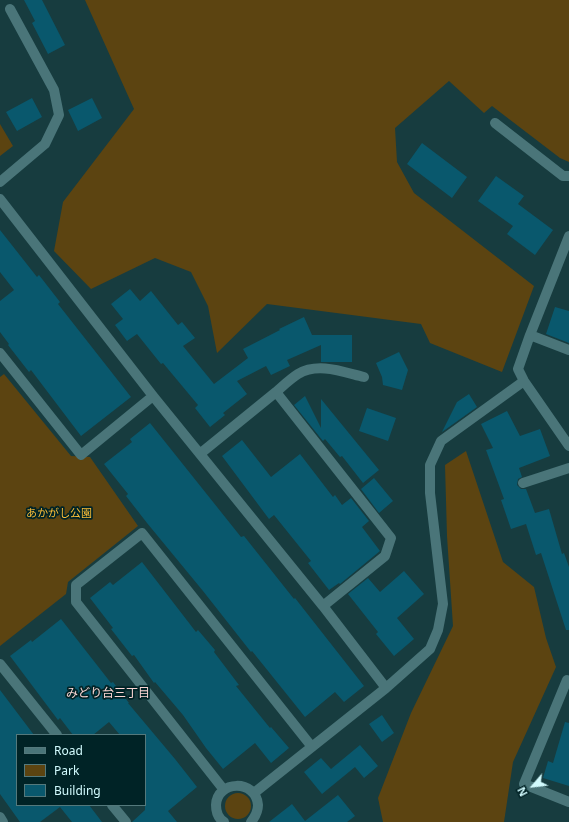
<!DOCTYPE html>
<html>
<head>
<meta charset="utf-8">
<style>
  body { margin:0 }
  #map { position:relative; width:569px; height:822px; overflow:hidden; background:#173c3f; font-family:"Noto Sans",sans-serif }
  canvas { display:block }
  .legend { position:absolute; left:16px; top:734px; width:130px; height:72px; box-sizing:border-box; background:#002326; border:1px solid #54797c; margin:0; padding:5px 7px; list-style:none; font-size:12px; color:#d1fafd }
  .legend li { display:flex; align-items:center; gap:8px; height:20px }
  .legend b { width:20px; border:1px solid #54797c }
  .north { position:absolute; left:513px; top:766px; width:40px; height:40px; -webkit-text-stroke:3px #002326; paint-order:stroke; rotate:242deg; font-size:11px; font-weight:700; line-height:16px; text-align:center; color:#d1fafd }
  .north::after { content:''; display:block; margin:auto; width:14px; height:18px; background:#d1fafd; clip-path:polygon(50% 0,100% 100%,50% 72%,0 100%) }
</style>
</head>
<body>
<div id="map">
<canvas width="569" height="822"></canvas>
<ul class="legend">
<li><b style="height:5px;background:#4a7579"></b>Road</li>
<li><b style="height:11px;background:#5c4411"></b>Park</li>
<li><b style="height:11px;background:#09586d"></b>Building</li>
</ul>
<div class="north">N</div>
</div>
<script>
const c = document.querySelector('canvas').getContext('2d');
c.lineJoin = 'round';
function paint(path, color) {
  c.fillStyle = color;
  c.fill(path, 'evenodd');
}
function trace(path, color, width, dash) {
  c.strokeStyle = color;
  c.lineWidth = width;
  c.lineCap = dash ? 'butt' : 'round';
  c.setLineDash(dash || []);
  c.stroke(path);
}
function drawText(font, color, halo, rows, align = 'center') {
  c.font = font + ' "Noto Sans","Noto Sans JP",sans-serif';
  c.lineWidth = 3.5;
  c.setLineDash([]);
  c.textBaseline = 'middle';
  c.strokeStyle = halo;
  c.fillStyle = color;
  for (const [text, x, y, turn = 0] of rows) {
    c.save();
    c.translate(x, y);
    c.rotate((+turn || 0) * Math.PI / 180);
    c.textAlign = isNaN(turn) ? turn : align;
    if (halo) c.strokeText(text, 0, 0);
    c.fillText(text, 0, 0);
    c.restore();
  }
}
paint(new Path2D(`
  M 85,0 L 569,0 L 569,162 L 560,158 L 492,106 L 484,113 L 449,81 L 395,128 L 397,162 L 414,193 L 534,286 L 502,372 L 430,343 L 421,324 L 267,304 L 217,353 L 208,306 L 191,272 L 155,258 L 91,289 L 54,251 L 63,202 L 134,109 Z
  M 0,124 L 13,146 L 0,156 Z
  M 4,374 L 71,456 L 90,457 L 138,526 L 68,582 L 66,594 L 0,646 L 0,377 Z
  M 466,451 L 503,562 L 534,587 L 546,638 L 556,667 L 513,762 L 504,822 L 383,822 L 378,798 L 411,713 L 453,626 L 447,536 L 445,465 Z
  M225 806a13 13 0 1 1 26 0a13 13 0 1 1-26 0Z`), '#5c4411');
paint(new Path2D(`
  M 24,0 L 42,0 L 65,45 L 48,54 L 32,23 L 35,21 Z
  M 32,98 L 42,117 L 17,131 L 6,112 Z
  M 92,98 L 102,118 L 78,131 L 68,110 Z
  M 422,143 L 467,177 L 452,198 L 407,164 Z
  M 496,176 L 524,196 L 518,204 L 553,230 L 535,255 L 507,234 L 513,226 L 478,201 Z
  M 0,230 L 37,277 L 39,275 L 60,302 L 58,304 L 131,397 L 81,436 L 31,370 L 29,372 L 8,345 L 9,344 L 0,332 L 0,301 L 14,290 L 0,272 Z
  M 130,289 L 140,301 L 151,291 L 178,325 L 182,322 L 195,338 L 183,346 L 214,384 L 248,358 L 243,349 L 280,330 L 279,329 L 304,317 L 312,335 L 352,335 L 352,362 L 321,362 L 321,345 L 287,360 L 290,366 L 271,375 L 266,366 L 237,381 L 247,394 L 223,413 L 225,415 L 210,427 L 195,408 L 198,405 L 163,363 L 161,364 L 137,334 L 127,341 L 115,325 L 123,319 L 111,304 Z
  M 555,307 L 569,311 L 569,343 L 546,334 Z
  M 399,352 L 408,370 L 402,390 L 383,385 L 382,377 L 376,363 Z
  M 469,394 L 477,407 L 442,432 L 457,402 Z
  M 305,396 L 321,428 L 321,399 L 379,470 L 363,483 L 342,456 L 340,457 L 325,439 L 323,441 L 294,405 Z
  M 367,408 L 396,418 L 388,441 L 359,431 Z
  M 507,411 L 520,436 L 540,429 L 550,456 L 519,468 L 522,477 L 518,479 L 517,485 L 521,489 L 526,489 L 535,513 L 549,509 L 562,554 L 564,553 L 569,567 L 569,630 L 566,630 L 541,553 L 536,555 L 526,524 L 511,529 L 501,500 L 504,499 L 486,450 L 493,448 L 481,424 Z
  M 150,423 L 241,537 L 244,536 L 294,599 L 295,598 L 364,686 L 344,702 L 335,692 L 305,717 L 252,651 L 251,652 L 203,591 L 147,523 L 126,496 L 128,494 L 104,464 L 132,442 L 130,439 Z
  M 242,440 L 271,477 L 300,454 L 333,497 L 335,495 L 342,505 L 351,498 L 369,521 L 362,527 L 380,551 L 340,584 L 339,583 L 329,590 L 308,563 L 311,561 L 274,515 L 269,519 L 222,456 Z
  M 374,478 L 393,501 L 379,513 L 361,489 Z
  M 142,562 L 196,632 L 198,630 L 215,650 L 214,652 L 239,685 L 236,686 L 270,728 L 271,727 L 289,748 L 271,763 L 255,743 L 223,769 L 206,748 L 183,715 L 155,682 L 154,683 L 134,655 L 132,656 L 111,629 L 113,628 L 90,598 L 110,582 L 113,585 Z
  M 404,571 L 424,594 L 397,618 L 414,639 L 394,656 L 376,634 L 378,632 L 348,594 L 368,578 L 380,592 Z
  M 61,619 L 111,683 L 113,682 L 129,703 L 128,703 L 175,759 L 197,787 L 168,811 L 177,822 L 132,822 L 145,810 L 145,735 L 120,735 L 109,722 L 93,735 L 73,735 L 60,718 L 58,720 L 10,656 L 31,640 L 32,642 Z
  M 0,690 L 34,735 L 17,735 L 17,805 L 89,805 L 102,822 L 72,822 L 60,807 L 40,822 L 20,822 L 0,794 Z
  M 382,715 L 394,733 L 382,742 L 369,724 Z
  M 565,722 L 569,723 L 569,786 L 543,778 L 548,761 L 553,763 Z
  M 360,745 L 378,766 L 364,778 L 355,767 L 322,794 L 304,772 L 321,758 L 331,769 Z
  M 338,795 L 355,816 L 347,822 L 269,822 L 292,804 L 305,821 Z`), '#09586d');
trace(new Path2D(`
  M 495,123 L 563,176 L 569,176
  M 0,182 L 45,144 L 59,115 L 54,90 L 10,9
  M 0,199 L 153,396 L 323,606 L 386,688
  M 569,236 L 530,335 L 518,369 L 524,381 L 569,446
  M 530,335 L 569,350
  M 0,353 L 81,455 L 153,396
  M 276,392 C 283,386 290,379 298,374 C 318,362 343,372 364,377
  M 201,453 L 276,392 L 391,538 L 385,556 L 323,606
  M 523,483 L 569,468
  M 0,664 L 57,735
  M 569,681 L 567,680 L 524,784 L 569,802
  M 224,790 L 76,602 L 76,585 L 142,533 L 312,747
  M 254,793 L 386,688 L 430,649 L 438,630 L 443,604 L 430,493 L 430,465 L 441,441 L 524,381
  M 112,805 L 126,822
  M 0,817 L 3,822
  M 224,822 C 218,818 216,812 216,805 C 217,780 256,779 258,805 C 258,812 255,817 251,822`), '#4a7579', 10);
drawText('11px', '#fdbf38', '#002326', [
  ["あかがし公園",59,514]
]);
drawText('12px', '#fad6d4', '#002326', [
  ["みどり台三丁目",108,694]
]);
</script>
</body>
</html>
